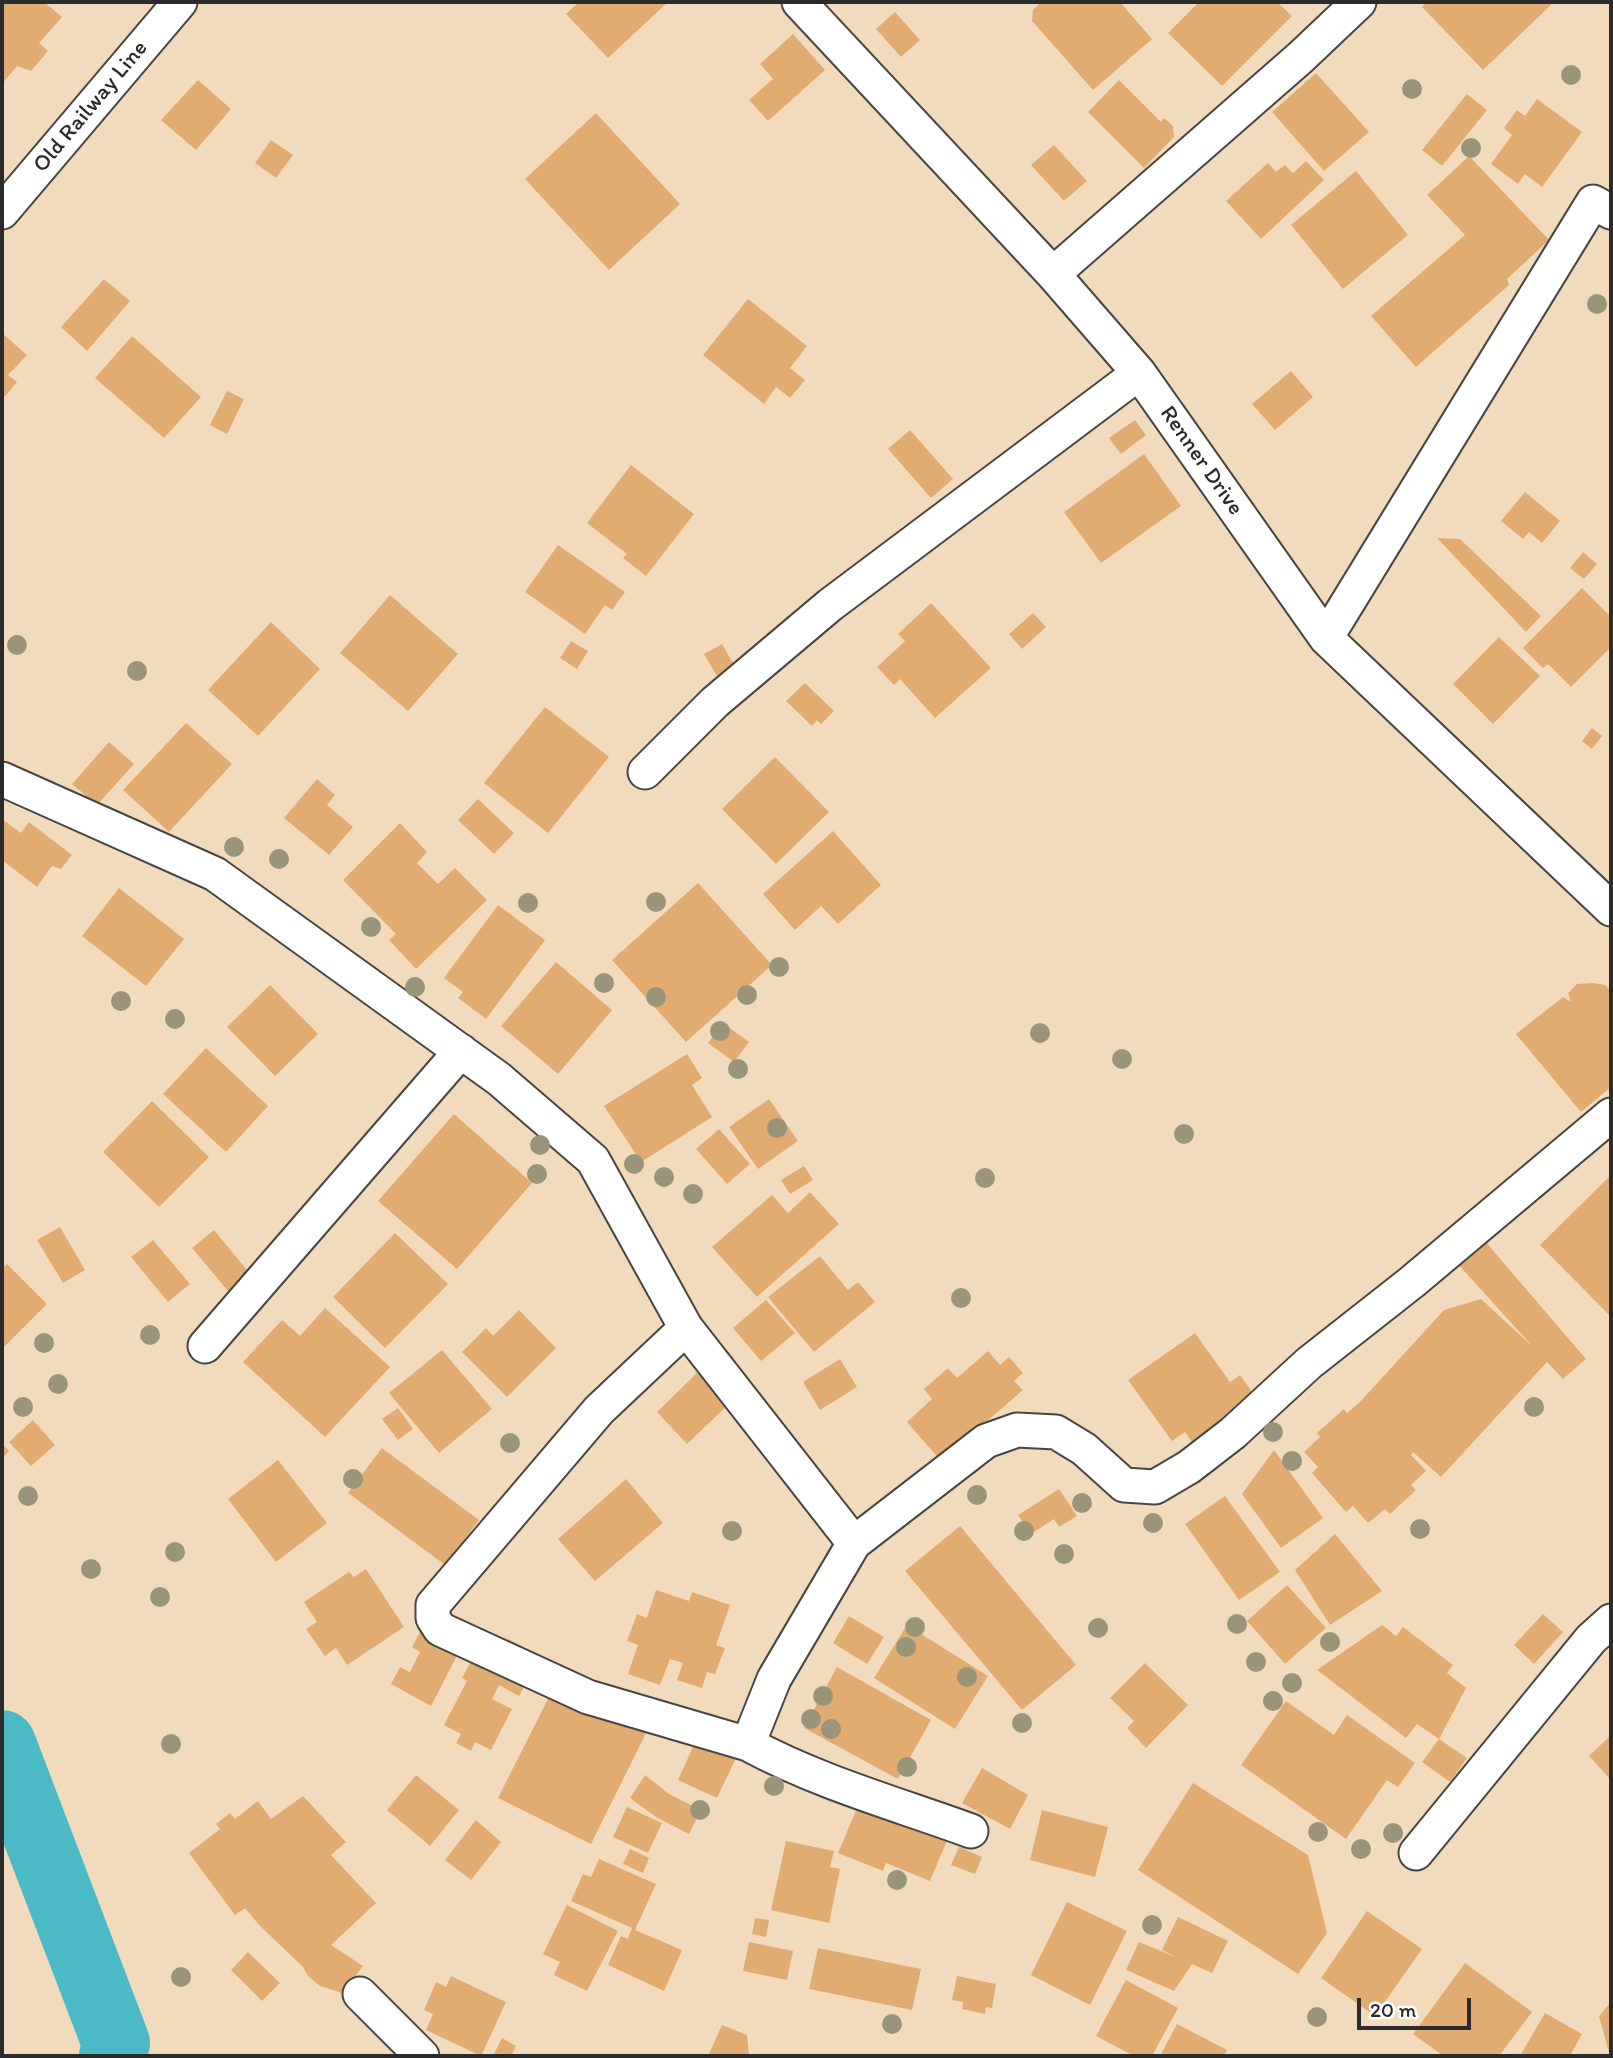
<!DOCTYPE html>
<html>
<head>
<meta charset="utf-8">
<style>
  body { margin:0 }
  #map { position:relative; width:1613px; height:2058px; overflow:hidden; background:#f2dbbd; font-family:Itim,sans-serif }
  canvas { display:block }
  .frame { position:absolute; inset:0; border:4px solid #2b2b2b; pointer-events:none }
  .scale { position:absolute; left:1357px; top:1998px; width:114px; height:32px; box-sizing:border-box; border:4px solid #2b2b2b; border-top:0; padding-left:9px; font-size:21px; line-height:24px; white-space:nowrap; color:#2b2b2b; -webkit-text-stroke:5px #fff; paint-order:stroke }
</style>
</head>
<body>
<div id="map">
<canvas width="1613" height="2058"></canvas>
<div class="frame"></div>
<div class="scale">20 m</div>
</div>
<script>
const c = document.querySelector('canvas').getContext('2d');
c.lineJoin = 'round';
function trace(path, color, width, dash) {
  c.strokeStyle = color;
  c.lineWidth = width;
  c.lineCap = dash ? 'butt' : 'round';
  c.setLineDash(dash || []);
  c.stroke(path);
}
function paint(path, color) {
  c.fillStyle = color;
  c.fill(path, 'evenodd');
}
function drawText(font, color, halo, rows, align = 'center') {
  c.font = font + ' Itim,sans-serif';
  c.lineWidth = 5;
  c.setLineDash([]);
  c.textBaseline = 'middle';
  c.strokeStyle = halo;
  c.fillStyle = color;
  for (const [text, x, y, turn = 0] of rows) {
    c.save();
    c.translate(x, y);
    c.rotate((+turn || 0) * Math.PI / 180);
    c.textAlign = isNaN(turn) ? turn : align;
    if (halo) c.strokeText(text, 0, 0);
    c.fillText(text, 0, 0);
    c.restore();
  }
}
trace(new Path2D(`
  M 2,1744 L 116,2043 L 113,2056`), '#4cbac6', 68);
paint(new Path2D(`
  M 2,2 L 44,2 L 62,17 L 39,43 L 48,51 L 31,71 L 17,66 L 2,84 Z
  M 579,2 L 668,2 L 608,58 L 566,14 Z
  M 1041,2 L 1120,2 L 1152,39 L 1093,90 L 1032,21 L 1033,10 Z
  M 1199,2 L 1277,2 L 1292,16 L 1222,86 L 1168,33 Z
  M 1427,2 L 1549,2 L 1552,4 L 1483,70 L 1422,7 Z
  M 895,12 L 920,40 L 901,57 L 876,29 Z
  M 793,34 L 825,70 L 768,121 L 749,100 L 773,79 L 760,64 Z
  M 1316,73 L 1369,132 L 1324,171 L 1272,112 Z
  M 198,80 L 231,109 L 196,150 L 161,120 Z
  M 1119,80 L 1161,122 L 1164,118 L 1173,126 L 1174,137 L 1144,168 L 1088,112 Z
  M 1467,94 L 1487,110 L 1442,166 L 1422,150 Z
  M 1537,99 L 1582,132 L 1542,187 L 1525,174 L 1518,184 L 1491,164 L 1512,135 L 1504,128 L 1517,110 L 1525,116 Z
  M 596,113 L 680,204 L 609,270 L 525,179 Z
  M 271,140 L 293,155 L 276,178 L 255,163 Z
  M 1054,145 L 1087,181 L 1064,201 L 1031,165 Z
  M 1469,156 L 1549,240 L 1507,279 L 1509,285 L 1416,367 L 1371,316 L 1465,235 L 1427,195 Z
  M 1306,161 L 1324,180 L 1261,239 L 1226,201 L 1268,163 L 1276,172 L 1285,165 L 1293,173 Z
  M 1356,171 L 1408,235 L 1343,289 L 1291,225 Z
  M 104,279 L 130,301 L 87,351 L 61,327 Z
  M 748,299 L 807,346 L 790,368 L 805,380 L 790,398 L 776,387 L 764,404 L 703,355 Z
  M 2,333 L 27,355 L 8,375 L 17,382 L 2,400 Z
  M 132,336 L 201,397 L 164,438 L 95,378 Z
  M 1291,371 L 1313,397 L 1275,430 L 1252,404 Z
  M 227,391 L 244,399 L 227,434 L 210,425 Z
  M 1135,420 L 1146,435 L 1121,454 L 1109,438 Z
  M 910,430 L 953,479 L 931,498 L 888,449 Z
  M 1144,454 L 1181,506 L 1101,563 L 1064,512 Z
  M 631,465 L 694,514 L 646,576 L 623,558 L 627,554 L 587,523 Z
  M 1525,492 L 1560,521 L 1542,543 L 1529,532 L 1523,539 L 1501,521 Z
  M 1437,538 L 1460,539 L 1541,616 L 1526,632 Z
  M 558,545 L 625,592 L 612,610 L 605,605 L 585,634 L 525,592 Z
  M 1583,552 L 1597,564 L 1584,579 L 1570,568 Z
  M 1582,588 L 1611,617 L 1611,647 L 1571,687 L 1548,664 L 1543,668 L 1523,648 Z
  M 390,595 L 458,654 L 408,711 L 340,653 Z
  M 931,603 L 991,668 L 935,718 L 900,679 L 894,685 L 877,667 L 905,641 L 898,634 Z
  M 1033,613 L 1046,627 L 1022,649 L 1009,634 Z
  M 271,622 L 320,669 L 258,736 L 208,690 Z
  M 1499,637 L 1540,676 L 1493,724 L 1453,684 Z
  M 571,641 L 588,651 L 577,669 L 560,658 Z
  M 722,644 L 734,665 L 717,676 L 704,654 Z
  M 805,683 L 834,711 L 821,724 L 817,720 L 812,726 L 786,701 Z
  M 545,707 L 609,757 L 548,833 L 484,783 Z
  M 186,723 L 232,764 L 169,832 L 123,790 Z
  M 1592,728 L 1602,736 L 1592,749 L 1582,741 Z
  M 109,742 L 134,764 L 97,805 L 72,784 Z
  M 775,757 L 829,812 L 776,864 L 722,809 Z
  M 317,779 L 335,795 L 327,805 L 353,827 L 329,855 L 284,818 Z
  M 478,799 L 514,833 L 494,854 L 458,820 Z
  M 2,819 L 21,833 L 29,822 L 72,855 L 61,869 L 52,866 L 37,887 L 2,860 Z
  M 400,823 L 427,852 L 417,863 L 438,884 L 455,868 L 487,900 L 416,969 L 389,940 L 396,934 L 343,880 Z
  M 833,831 L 881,885 L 838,924 L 821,906 L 795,930 L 763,894 Z
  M 698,883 L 772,965 L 686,1042 L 612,960 Z
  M 119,888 L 184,939 L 146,986 L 82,936 Z
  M 498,905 L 545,940 L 486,1019 L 458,998 L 463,992 L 444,978 Z
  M 556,962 L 612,1010 L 558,1074 L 501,1026 Z
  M 1593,983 L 1605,985 L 1611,991 L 1611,1087 L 1581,1112 L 1516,1034 L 1563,997 L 1571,1002 L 1568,993 L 1577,984 Z
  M 270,985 L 318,1034 L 275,1076 L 227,1027 Z
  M 723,1023 L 749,1042 L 734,1062 L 708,1043 Z
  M 206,1048 L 268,1106 L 226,1152 L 163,1094 Z
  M 687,1054 L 702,1078 L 692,1085 L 712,1117 L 641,1162 L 604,1106 Z
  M 769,1099 L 798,1141 L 758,1169 L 729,1127 Z
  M 152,1101 L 209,1157 L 159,1207 L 103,1152 Z
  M 454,1114 L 532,1183 L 457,1269 L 378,1201 Z
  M 719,1129 L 750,1164 L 727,1184 L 696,1149 Z
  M 804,1166 L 813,1180 L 790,1194 L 781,1180 Z
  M 1611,1175 L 1611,1317 L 1540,1245 Z
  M 810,1192 L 839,1224 L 757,1297 L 712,1247 L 772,1195 L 788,1213 Z
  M 60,1227 L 85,1270 L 63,1283 L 37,1240 Z
  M 214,1230 L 251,1275 L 229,1292 L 192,1248 Z
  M 395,1233 L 448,1284 L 385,1348 L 333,1297 Z
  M 153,1240 L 190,1284 L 168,1302 L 131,1257 Z
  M 1484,1240 L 1586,1359 L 1563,1379 L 1547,1362 L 1441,1477 L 1413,1452 L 1411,1455 L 1426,1471 L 1411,1485 L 1416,1490 L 1390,1514 L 1385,1509 L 1368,1523 L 1353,1506 L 1346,1512 L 1312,1473 L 1318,1467 L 1304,1452 L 1320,1437 L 1317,1433 L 1344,1409 L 1347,1413 L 1359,1403 L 1444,1310 L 1481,1299 L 1533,1347 L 1457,1263 Z
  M 820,1256 L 848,1290 L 858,1282 L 875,1302 L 814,1352 L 768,1297 Z
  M 7,1264 L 47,1304 L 2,1349 L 2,1269 Z
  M 766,1300 L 795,1333 L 761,1361 L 733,1328 Z
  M 325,1308 L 390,1367 L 325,1437 L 243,1362 L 282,1320 L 300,1336 Z
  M 519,1310 L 556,1348 L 507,1397 L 462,1352 L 486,1328 L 493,1336 Z
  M 1195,1333 L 1230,1382 L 1240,1375 L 1256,1397 L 1192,1442 L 1185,1432 L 1172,1441 L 1128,1380 Z
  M 442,1350 L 492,1409 L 439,1453 L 389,1393 Z
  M 988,1351 L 1000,1365 L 1009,1357 L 1023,1373 L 1014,1381 L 1023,1390 L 941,1461 L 907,1422 L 932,1399 L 924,1389 L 948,1368 L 957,1378 Z
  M 840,1359 L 857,1387 L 820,1410 L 803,1382 Z
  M 701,1369 L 732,1401 L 687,1444 L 657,1412 Z
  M 398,1408 L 413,1429 L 398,1440 L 382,1419 Z
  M 33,1420 L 55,1445 L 31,1466 L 9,1442 Z
  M 2,1444 L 9,1451 L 2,1459 Z
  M 382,1448 L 479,1520 L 445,1565 L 348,1493 Z
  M 1274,1450 L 1323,1518 L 1281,1548 L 1242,1494 Z
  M 278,1460 L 327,1523 L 276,1562 L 228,1499 Z
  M 626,1479 L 663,1523 L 595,1581 L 558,1539 Z
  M 1059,1489 L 1077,1516 L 1059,1527 L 1054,1519 L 1031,1534 L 1018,1515 Z
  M 1225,1496 L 1280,1572 L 1239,1600 L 1185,1524 Z
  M 960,1526 L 1076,1665 L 1022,1710 L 905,1571 Z
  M 1335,1534 L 1382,1591 L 1330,1625 L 1295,1570 Z
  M 366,1569 L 404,1627 L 347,1665 L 336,1648 L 325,1656 L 306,1629 L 317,1622 L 304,1602 L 349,1572 L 354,1577 Z
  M 1287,1585 L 1326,1628 L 1285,1664 L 1247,1621 Z
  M 656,1590 L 689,1601 L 692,1592 L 730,1605 L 716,1645 L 725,1648 L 715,1674 L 707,1672 L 702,1688 L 677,1680 L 683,1663 L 670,1659 L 660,1685 L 628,1674 L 638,1645 L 627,1641 L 637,1614 L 647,1618 Z
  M 1543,1614 L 1563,1632 L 1534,1664 L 1514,1645 Z
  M 429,1615 L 467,1636 L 431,1706 L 391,1684 L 400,1667 L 410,1672 L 420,1652 L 412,1647 Z
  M 849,1616 L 884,1637 L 867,1664 L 833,1643 Z
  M 907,1625 L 988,1676 L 955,1729 L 874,1678 Z
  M 1382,1625 L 1396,1636 L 1403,1627 L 1453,1665 L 1447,1673 L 1466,1688 L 1439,1739 L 1417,1724 L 1406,1738 L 1317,1670 Z
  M 508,1639 L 525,1648 L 520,1659 L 535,1667 L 519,1696 L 499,1685 L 492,1699 L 512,1709 L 491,1750 L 475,1742 L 471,1751 L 456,1743 L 461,1734 L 444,1725 L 467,1681 L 462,1678 L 476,1652 L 504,1646 Z
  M 1145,1663 L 1188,1705 L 1146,1748 L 1127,1728 L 1134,1721 L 1110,1698 Z
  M 564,1667 L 656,1713 L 591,1844 L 498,1798 Z
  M 837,1667 L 931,1720 L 898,1779 L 804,1728 Z
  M 1286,1701 L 1334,1735 L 1347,1715 L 1415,1763 L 1398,1787 L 1387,1780 L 1346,1839 L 1241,1765 Z
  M 1611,1735 L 1611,1780 L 1589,1756 Z
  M 698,1736 L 738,1754 L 717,1798 L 678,1780 Z
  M 1439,1739 L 1467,1758 L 1450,1782 L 1422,1762 Z
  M 982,1768 L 1028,1795 L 1010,1829 L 962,1803 Z
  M 416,1775 L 459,1810 L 430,1846 L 387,1810 Z
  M 645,1775 L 669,1794 L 701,1810 L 689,1834 L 656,1817 L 630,1798 Z
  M 1193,1783 L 1308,1855 L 1327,1933 L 1298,1974 L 1138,1870 Z
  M 863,1794 L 951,1831 L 930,1881 L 886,1863 L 883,1871 L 838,1853 Z
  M 303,1796 L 346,1842 L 331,1855 L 376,1903 L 331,1945 L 363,1966 L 342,1993 L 320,1986 L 308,1976 L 303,1967 L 259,1925 L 245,1908 L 235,1915 L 189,1853 L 220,1829 L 216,1824 L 230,1813 L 235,1819 L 258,1801 L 271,1819 Z
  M 627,1807 L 662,1823 L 648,1853 L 613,1837 Z
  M 1042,1810 L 1108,1827 L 1095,1877 L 1030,1860 Z
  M 476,1820 L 501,1842 L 471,1880 L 445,1860 Z
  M 786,1841 L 834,1851 L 830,1867 L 840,1869 L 829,1923 L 771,1910 Z
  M 959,1847 L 982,1857 L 975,1874 L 951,1865 Z
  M 630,1849 L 649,1858 L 643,1873 L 623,1864 Z
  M 599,1859 L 656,1884 L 635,1930 L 682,1950 L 664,1991 L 608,1965 L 621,1936 L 628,1939 L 632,1928 L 571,1901 L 583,1874 L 591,1877 Z
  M 1067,1902 L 1127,1931 L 1090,2005 L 1031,1975 Z
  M 567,1905 L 618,1931 L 587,1991 L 554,1975 L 560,1962 L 543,1954 Z
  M 1367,1911 L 1422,1949 L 1375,2016 L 1321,1978 Z
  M 1178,1917 L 1228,1941 L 1212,1973 L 1192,1964 L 1174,1991 L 1126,1970 L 1139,1942 L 1178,1958 L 1162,1950 Z
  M 755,1918 L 769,1920 L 766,1937 L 752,1934 Z
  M 749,1942 L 793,1951 L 787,1980 L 743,1971 Z
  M 818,1948 L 921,1969 L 912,2010 L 809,1989 Z
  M 248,1952 L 280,1983 L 262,2001 L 231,1970 Z
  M 1465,1963 L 1532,2012 L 1499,2056 L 1443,2056 L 1413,2034 Z
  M 451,1976 L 506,2002 L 481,2056 L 426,2030 L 433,2014 L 424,2010 L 436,1982 L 446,1987 Z
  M 957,1976 L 996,1984 L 992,2008 L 986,2007 L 985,2014 L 962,2009 L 963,2002 L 952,2000 Z
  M 1126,1980 L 1178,2008 L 1152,2056 L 1134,2056 L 1096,2036 Z
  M 1611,2002 L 1611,2056 L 1610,2056 L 1599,2016 Z
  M 1545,2013 L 1582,2034 L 1570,2056 L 1520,2056 Z
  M 1177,2024 L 1227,2050 L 1224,2056 L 1160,2056 Z
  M 722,2025 L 747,2035 L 749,2056 L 708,2056 Z
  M 502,2038 L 516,2046 L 511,2056 L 493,2056 Z`), '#e1ac71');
const minor = new Path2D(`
  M 799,2 L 1053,274 L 1139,373 L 1326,638 L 1611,909
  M 2,212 L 180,2
  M 1053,274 L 1301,57 L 1359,2
  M 1326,638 L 1593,202 L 1611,212
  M 645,772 L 715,702 L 830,605 L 1139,373
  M 2,779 L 215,874 L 499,1079 L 593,1160 L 686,1328 L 854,1543
  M 686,1328 L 599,1410 L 433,1605 L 433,1618 L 440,1629 L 588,1697 L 748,1744
  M 205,1346 L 461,1051
  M 971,1831 C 897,1804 818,1782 748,1744 L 774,1679 L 854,1543 L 986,1441 L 1017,1430 L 1056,1432 L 1084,1449 L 1124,1485 L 1155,1487 L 1189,1467 L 1233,1433 L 1309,1363 L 1412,1282 L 1611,1115
  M 1416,1853 L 1591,1639 L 1611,1621
  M 360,1994 L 422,2056`);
trace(minor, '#494541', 37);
trace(minor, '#fff', 33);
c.fillStyle = '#9a9478';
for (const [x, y] of [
  [1571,75],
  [1412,89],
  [1471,148],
  [1597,304],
  [17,645],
  [137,671],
  [234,847],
  [279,859],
  [656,902],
  [528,903],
  [371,927],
  [779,967],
  [604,983],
  [415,987],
  [747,995],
  [656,997],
  [121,1001],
  [175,1019],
  [720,1031],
  [1040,1033],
  [1122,1059],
  [738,1069],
  [777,1128],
  [1184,1134],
  [540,1145],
  [634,1164],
  [537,1174],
  [664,1177],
  [985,1178],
  [693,1194],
  [961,1298],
  [150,1335],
  [44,1343],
  [58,1384],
  [23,1407],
  [1534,1407],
  [1273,1432],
  [510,1443],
  [1292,1461],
  [353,1479],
  [977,1495],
  [28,1496],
  [1082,1503],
  [1153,1523],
  [1420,1529],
  [732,1531],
  [1024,1531],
  [175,1552],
  [1064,1554],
  [91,1569],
  [160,1597],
  [1237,1624],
  [915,1627],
  [1098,1628],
  [1330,1642],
  [906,1647],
  [1256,1662],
  [967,1677],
  [1292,1683],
  [823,1696],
  [1273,1701],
  [811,1719],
  [1022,1723],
  [831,1729],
  [171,1744],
  [907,1767],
  [774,1786],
  [700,1810],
  [1318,1832],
  [1393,1833],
  [1361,1849],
  [897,1880],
  [1152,1925],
  [181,1977],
  [1317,2017],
  [892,2024]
]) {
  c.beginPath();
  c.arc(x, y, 10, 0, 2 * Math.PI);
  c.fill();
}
drawText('23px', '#2b2b2b', '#fff', [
  ["Old Railway Line",91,107,-50],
  ["Renner Drive",1201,461,55]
]);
</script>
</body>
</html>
